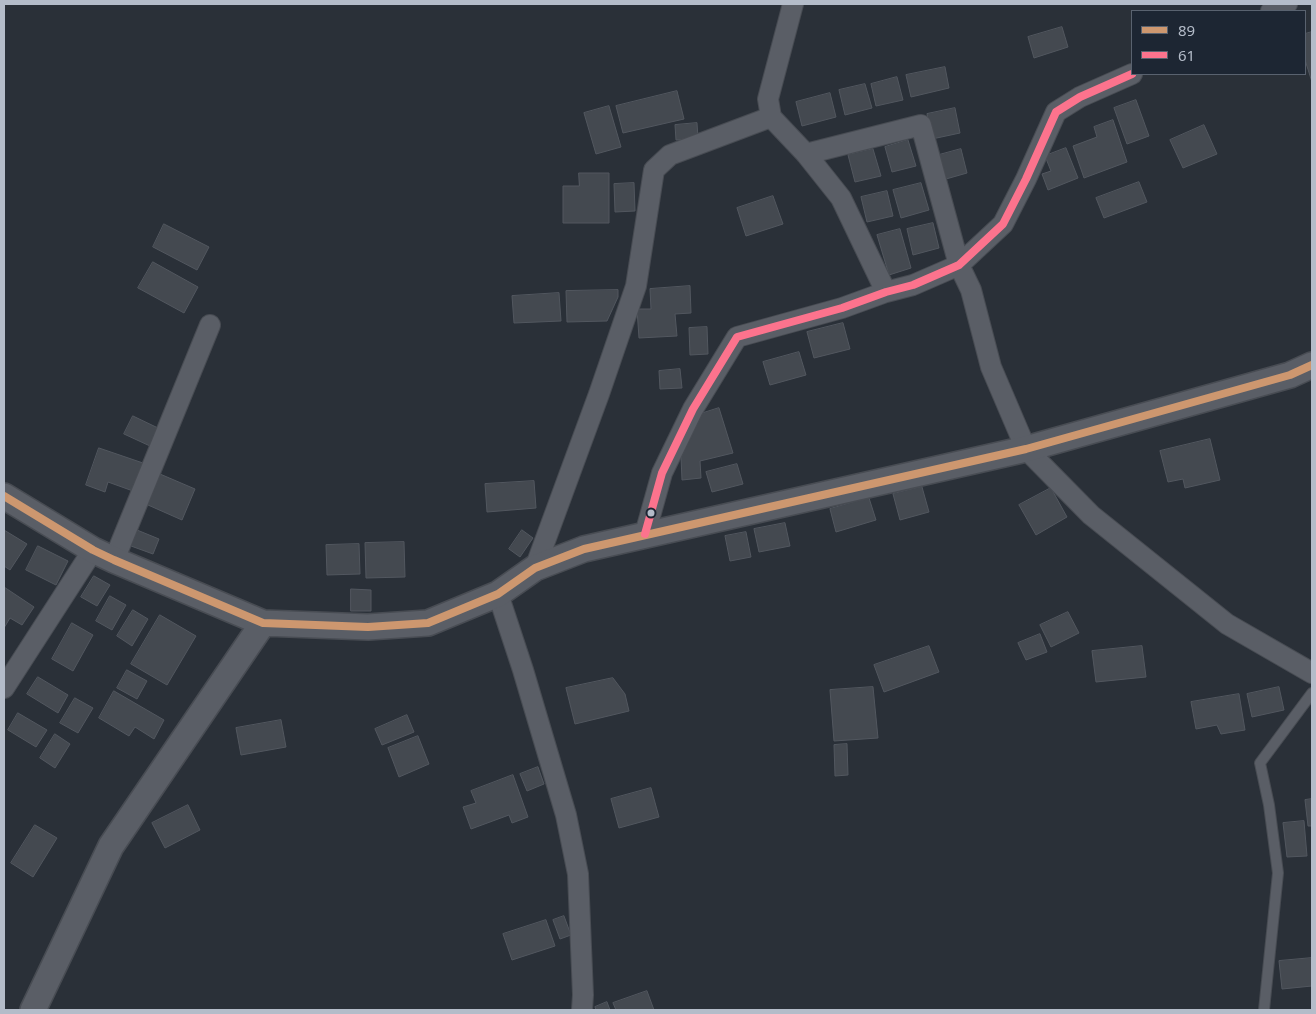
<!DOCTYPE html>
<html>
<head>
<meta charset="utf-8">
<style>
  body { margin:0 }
  #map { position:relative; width:1316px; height:1014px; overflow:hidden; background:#2a3038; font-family:"Noto Sans",sans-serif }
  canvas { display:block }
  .frame { position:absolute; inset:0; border:5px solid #b4bcc9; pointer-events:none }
  .legend { position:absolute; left:1131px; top:10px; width:175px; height:65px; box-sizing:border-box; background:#1d2633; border:1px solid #59626f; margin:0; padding:6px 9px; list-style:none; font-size:15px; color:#b4bcc9 }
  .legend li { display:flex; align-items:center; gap:10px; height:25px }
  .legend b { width:25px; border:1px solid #59626f }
</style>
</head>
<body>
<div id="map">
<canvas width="1316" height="1014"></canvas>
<div class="frame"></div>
<ul class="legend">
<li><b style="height:6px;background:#cd976f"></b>89</li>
<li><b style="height:6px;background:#fc738d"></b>61</li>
</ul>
</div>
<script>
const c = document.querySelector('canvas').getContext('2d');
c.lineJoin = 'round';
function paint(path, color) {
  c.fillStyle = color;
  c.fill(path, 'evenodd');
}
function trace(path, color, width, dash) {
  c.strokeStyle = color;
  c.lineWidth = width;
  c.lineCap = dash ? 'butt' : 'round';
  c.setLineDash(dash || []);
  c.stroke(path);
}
const building = new Path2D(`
  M 1062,27 L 1068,47 L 1034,58 L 1028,37 Z
  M 1312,32 L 1312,82 L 1305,60 L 1305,34 Z
  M 945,67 L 949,88 L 911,97 L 906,75 Z
  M 897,77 L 903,100 L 876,106 L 871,84 Z
  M 865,84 L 872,108 L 845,115 L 839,90 Z
  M 677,91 L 684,119 L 623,133 L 616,106 Z
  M 830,93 L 836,117 L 802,126 L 796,102 Z
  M 1136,100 L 1149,136 L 1127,144 L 1114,108 Z
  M 609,106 L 621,147 L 596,154 L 584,113 Z
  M 955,108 L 960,133 L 932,139 L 927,114 Z
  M 1113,120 L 1127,162 L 1084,178 L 1073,146 L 1097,137 L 1094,127 Z
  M 697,123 L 698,138 L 676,140 L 675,125 Z
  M 1204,125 L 1217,154 L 1183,168 L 1170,140 Z
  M 908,140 L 916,166 L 892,172 L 885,147 Z
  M 1066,148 L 1078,178 L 1048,190 L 1042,174 L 1051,171 L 1045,156 Z
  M 873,149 L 881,176 L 855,182 L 848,155 Z
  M 961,149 L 967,173 L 946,179 L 939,155 Z
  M 579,173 L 609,173 L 609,223 L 563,223 L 563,186 L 579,186 Z
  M 1139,182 L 1147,202 L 1104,218 L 1096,198 Z
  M 634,183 L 635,211 L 615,212 L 614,184 Z
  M 921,183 L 929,210 L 901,218 L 893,190 Z
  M 887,191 L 893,216 L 867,222 L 861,197 Z
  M 773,196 L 783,224 L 746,236 L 737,208 Z
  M 933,223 L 939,248 L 913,255 L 907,229 Z
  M 164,224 L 209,247 L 197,270 L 153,247 Z
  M 900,229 L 911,268 L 889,275 L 877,235 Z
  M 153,262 L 198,287 L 184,313 L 138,288 Z
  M 690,286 L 691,313 L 675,314 L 677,336 L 639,338 L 637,309 L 651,309 L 650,289 Z
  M 618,290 L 618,297 L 607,321 L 567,322 L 566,291 Z
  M 559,293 L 561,321 L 514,323 L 512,296 Z
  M 843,323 L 850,349 L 814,358 L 807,332 Z
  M 707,327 L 708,354 L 690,355 L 689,328 Z
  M 799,352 L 806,375 L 770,385 L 763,362 Z
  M 680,369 L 682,388 L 660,389 L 659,371 Z
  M 719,408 L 733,453 L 700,461 L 701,478 L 682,480 L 681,457 L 700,414 Z
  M 133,416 L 158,428 L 150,446 L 124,434 Z
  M 1210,439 L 1220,480 L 1185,488 L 1183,479 L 1168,482 L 1160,451 Z
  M 99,448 L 143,463 L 133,491 L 108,482 L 105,492 L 86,485 Z
  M 737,464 L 743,484 L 712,492 L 706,472 Z
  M 160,474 L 195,489 L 182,520 L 148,505 Z
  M 534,481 L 536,508 L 487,512 L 485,484 Z
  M 922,487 L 929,512 L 900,520 L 893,494 Z
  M 1051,488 L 1067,517 L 1036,535 L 1019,505 Z
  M 869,498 L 876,520 L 836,532 L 830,509 Z
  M 785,523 L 790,546 L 759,552 L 754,529 Z
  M 4,530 L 27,544 L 10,570 L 4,566 Z
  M 137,530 L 159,539 L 153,554 L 131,546 Z
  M 522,530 L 533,538 L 520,557 L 509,549 Z
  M 746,532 L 751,557 L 730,561 L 725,536 Z
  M 404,542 L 405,577 L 366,578 L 365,543 Z
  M 359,544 L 360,574 L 327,575 L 326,545 Z
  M 38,546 L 68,561 L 56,585 L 26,570 Z
  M 94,576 L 110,585 L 97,606 L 81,597 Z
  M 4,587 L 34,607 L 22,625 L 10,618 L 4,628 Z
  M 351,589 L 371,590 L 371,611 L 351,611 Z
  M 110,596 L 126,605 L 112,630 L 96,621 Z
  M 133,610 L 148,619 L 132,646 L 117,636 Z
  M 1068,612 L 1079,633 L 1051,647 L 1040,625 Z
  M 160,615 L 196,636 L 167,685 L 131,664 Z
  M 72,623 L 93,635 L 73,671 L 52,659 Z
  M 1040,634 L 1047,652 L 1026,660 L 1018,643 Z
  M 929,646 L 939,672 L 884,692 L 874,665 Z
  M 1142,646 L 1146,677 L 1096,682 L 1092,651 Z
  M 127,670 L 147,681 L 137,699 L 117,688 Z
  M 38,677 L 68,695 L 58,713 L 27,694 Z
  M 613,678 L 625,694 L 629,711 L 575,724 L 566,688 Z
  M 873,687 L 878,738 L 834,741 L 830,690 Z
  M 1279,687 L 1284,710 L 1252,717 L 1247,694 Z
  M 114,691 L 164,720 L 154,739 L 135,727 L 129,736 L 99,718 Z
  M 1239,694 L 1245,730 L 1221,734 L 1217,725 L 1196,729 L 1191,702 Z
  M 75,698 L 93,708 L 78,733 L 60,723 Z
  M 18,713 L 47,730 L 36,747 L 8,730 Z
  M 407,715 L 414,732 L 382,745 L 375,729 Z
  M 281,720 L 286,747 L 241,755 L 236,728 Z
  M 55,734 L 70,744 L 55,768 L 40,758 Z
  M 418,736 L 429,764 L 399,777 L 388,748 Z
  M 847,744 L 848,775 L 835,776 L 834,745 Z
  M 538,767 L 544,784 L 527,791 L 520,774 Z
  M 513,775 L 528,817 L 512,823 L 509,815 L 471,829 L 463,807 L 476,803 L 471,791 Z
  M 651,788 L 659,817 L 619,828 L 611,799 Z
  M 1312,799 L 1312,826 L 1308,826 L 1305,800 Z
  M 188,805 L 200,830 L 165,848 L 152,823 Z
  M 1304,821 L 1307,856 L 1287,857 L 1283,823 Z
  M 35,825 L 57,838 L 33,877 L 11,863 Z
  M 564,916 L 571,935 L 560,939 L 553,920 Z
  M 546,920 L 555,946 L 512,960 L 503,934 Z
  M 1312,958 L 1312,986 L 1282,989 L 1279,961 Z
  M 647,991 L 654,1010 L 616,1010 L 613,1003 Z
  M 607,1002 L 610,1010 L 596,1010 L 595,1007 Z`);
paint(building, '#444950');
trace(building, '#52575f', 1);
const service = new Path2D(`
  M 1264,1010 L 1278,873 L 1269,805 L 1260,763 L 1312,693`);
const minor = new Path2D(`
  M 793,4 L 768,99 L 771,117 L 806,154 L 841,198 L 886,292
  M 1271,11 L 1287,4
  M 806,154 L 921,125 L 959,265 L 971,290 L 991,367 L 1026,449 L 1091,515 L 1227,624 L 1312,673
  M 645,534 L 662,473 L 693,409 L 737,337 L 842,308 L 886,292 L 913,285 L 959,265 L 1003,224 L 1026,179 L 1056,112 L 1080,97 L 1132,74
  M 114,560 L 210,325
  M 535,568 L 599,394 L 636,286 L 654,170 L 670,155 L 771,117
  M 498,594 L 523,670 L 566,815 L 578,874 L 583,995 L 582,1010
  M 4,688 L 93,550`);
const tertiary = new Path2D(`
  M 4,496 L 93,550 L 114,560 L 263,623 L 368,627 L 428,623 L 498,594 L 535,568 L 584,549 L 1026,449 L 1290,375 L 1312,365
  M 33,1010 L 111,846 L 263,623`);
trace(service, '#484c53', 12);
trace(minor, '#484c53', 22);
trace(tertiary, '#484c53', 28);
trace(service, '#5a5e66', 10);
trace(minor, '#5a5e66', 20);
trace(tertiary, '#5a5e66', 25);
trace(new Path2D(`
  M 4,496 L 93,550 L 114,560 L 263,623 L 368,627 L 428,623 L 498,594 L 535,568 L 584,549 L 1026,449 L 1290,375 L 1312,365`), '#cd976f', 8);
trace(new Path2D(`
  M 645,534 L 662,473 L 693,409 L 737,337 L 842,308 L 886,292 L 913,285 L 959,265 L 1003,224 L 1026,179 L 1056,112 L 1080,97 L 1132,74`), '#fc738d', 8);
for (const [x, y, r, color] of [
  [651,513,4.5,"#b4bcc9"]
]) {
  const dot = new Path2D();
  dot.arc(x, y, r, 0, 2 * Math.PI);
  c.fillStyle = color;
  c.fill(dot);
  trace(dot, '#1d2633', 2);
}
</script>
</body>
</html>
